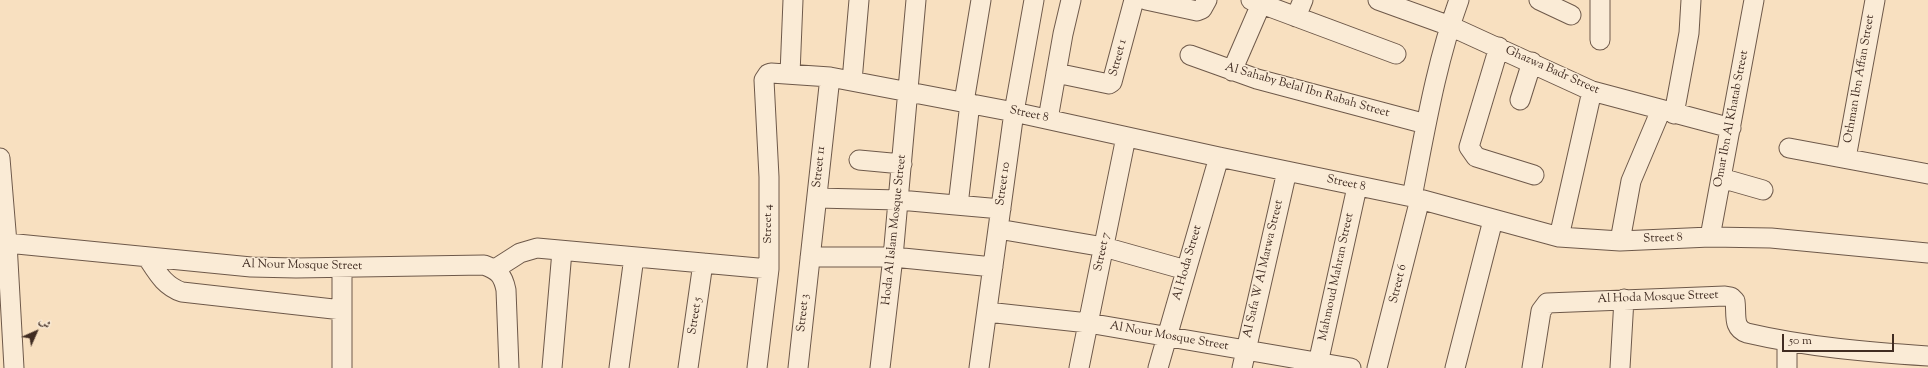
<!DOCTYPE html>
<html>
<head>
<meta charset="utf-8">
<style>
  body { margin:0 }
  #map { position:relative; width:1928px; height:368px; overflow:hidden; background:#f8e0c0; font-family:"Sorts Mill Goudy",Amiri,serif }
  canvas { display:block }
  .north { position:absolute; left:16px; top:312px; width:40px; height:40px; -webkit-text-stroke:3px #faebd6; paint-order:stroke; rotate:45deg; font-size:11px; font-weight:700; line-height:16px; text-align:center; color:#402c22 }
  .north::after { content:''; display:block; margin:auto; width:14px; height:18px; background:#402c22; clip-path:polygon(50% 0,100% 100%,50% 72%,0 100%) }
  .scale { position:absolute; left:1782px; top:334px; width:112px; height:18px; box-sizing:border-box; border:2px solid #402c22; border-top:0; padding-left:5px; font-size:12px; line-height:14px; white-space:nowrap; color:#402c22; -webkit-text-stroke:3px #faebd6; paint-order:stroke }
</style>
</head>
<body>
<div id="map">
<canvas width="1928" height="368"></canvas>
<div class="north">ش</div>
<div class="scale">50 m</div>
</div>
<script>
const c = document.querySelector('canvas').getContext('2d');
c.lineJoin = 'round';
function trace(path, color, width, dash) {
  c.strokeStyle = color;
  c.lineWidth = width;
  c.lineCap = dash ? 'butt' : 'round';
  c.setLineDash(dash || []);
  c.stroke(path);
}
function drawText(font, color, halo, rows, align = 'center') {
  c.font = font + ' "Sorts Mill Goudy",serif';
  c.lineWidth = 3;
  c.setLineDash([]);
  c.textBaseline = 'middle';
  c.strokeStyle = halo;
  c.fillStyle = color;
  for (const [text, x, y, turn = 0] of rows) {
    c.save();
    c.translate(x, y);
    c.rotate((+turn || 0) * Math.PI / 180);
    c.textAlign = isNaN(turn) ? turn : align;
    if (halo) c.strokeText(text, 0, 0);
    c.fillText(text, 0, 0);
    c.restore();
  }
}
const minor = new Path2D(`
  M 1146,0 L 1197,11 L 1202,9 L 1207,0
  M 1251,0 L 1396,54
  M 1378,0 L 1450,26 L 1592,91 L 1731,128
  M 1539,0 L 1571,15
  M 1296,17 L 1303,0
  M 1600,40 L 1600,0
  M 1499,47 L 1469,147 L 1476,157 L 1534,175
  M 1190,55 L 1257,79 L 1426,124
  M 1232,71 L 1261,4
  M 1056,73 L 1109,84 L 1112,82 L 1134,0
  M 790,74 L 793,0
  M 852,81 L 859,0
  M 1520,100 L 1532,62
  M 964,102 L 981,0
  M 1674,114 L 1689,33 L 1691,0
  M 1048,119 L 1063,34 L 1071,0
  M 1789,148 L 1928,174
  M 0,158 L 7,243 L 14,368
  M 1846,158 L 1875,0
  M 859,160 L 902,164
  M 1721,178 L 1763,190
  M 1412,197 C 1425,131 1436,63 1459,0
  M 817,198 L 899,200 L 1001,209
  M 958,205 L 970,103
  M 998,229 L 1104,247 L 1186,270
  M 1559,237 L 1592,91
  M 1710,237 L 1754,0
  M 1620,241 L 1631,181 L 1661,110
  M 7,243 L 251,267 L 296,268 L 484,265 C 498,270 503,275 506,290 L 509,368
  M 147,257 C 157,272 164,286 182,292 L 342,310
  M 810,257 L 893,257 L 993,267
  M 342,268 L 342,368
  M 495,269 L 520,253 L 537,248 L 769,269
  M 987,312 L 1088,323 L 1351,368
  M 552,368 L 562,251
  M 619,368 L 634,257
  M 688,368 L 703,263
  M 757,368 L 769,269 L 769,177 L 764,80 L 768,74 L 771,73 L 830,77 L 1014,112 L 1219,157 L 1412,197 L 1559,237 L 1620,241 L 1710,237 L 1771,238 L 1928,253
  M 798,368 L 830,77
  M 880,368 L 893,257 L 916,0
  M 979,368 L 1014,112 L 1034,0
  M 1079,368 L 1126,137
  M 1158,368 L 1219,157
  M 1242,368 L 1287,171
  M 1317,368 L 1357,187
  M 1377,368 L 1420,199
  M 1455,368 L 1493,220
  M 1532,368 L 1541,311 L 1547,303 L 1725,296 L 1731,297 L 1735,301 C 1737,314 1732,328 1747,333 C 1807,347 1867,352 1928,356
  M 1620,368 L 1624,299
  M 1787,368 L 1787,343`);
trace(minor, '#6e594a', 21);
trace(minor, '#faebd6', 19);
drawText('12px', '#402c22', '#faebd6', [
  ["Street 1",1119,58,-75],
  ["Ghazwa Badr Street",1552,71,24],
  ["Othman Ibn Affan Street",1860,79,-80],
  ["Al Sahaby Belal Ibn Rabah Street",1307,91,16],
  ["Street 8",1029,115,12],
  ["Omar Ibn Al Khatab Street",1732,119,-79],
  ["Street 11",820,167,-84],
  ["Street 10",1004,184,-82],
  ["Street 8",1346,184,12],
  ["Street 4",769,224,-90],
  ["Hoda Al Islam Mosque Street",895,230,-84],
  ["Street 8",1663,239,-2],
  ["Street 7",1103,252,-78],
  ["Al Hoda Street",1188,263,-74],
  ["Al Nour Mosque Street",302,266,1],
  ["Al Safa W Al Marwa Street",1264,269,-77],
  ["Mahmoud Mahran Street",1337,277,-78],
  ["Street 6",1399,284,-76],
  ["Al Hoda Mosque Street",1658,298,-2],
  ["Street 3",804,313,-84],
  ["Street 5",696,316,-81],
  ["Al Nour Mosque Street",1169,337,10]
]);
</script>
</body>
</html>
